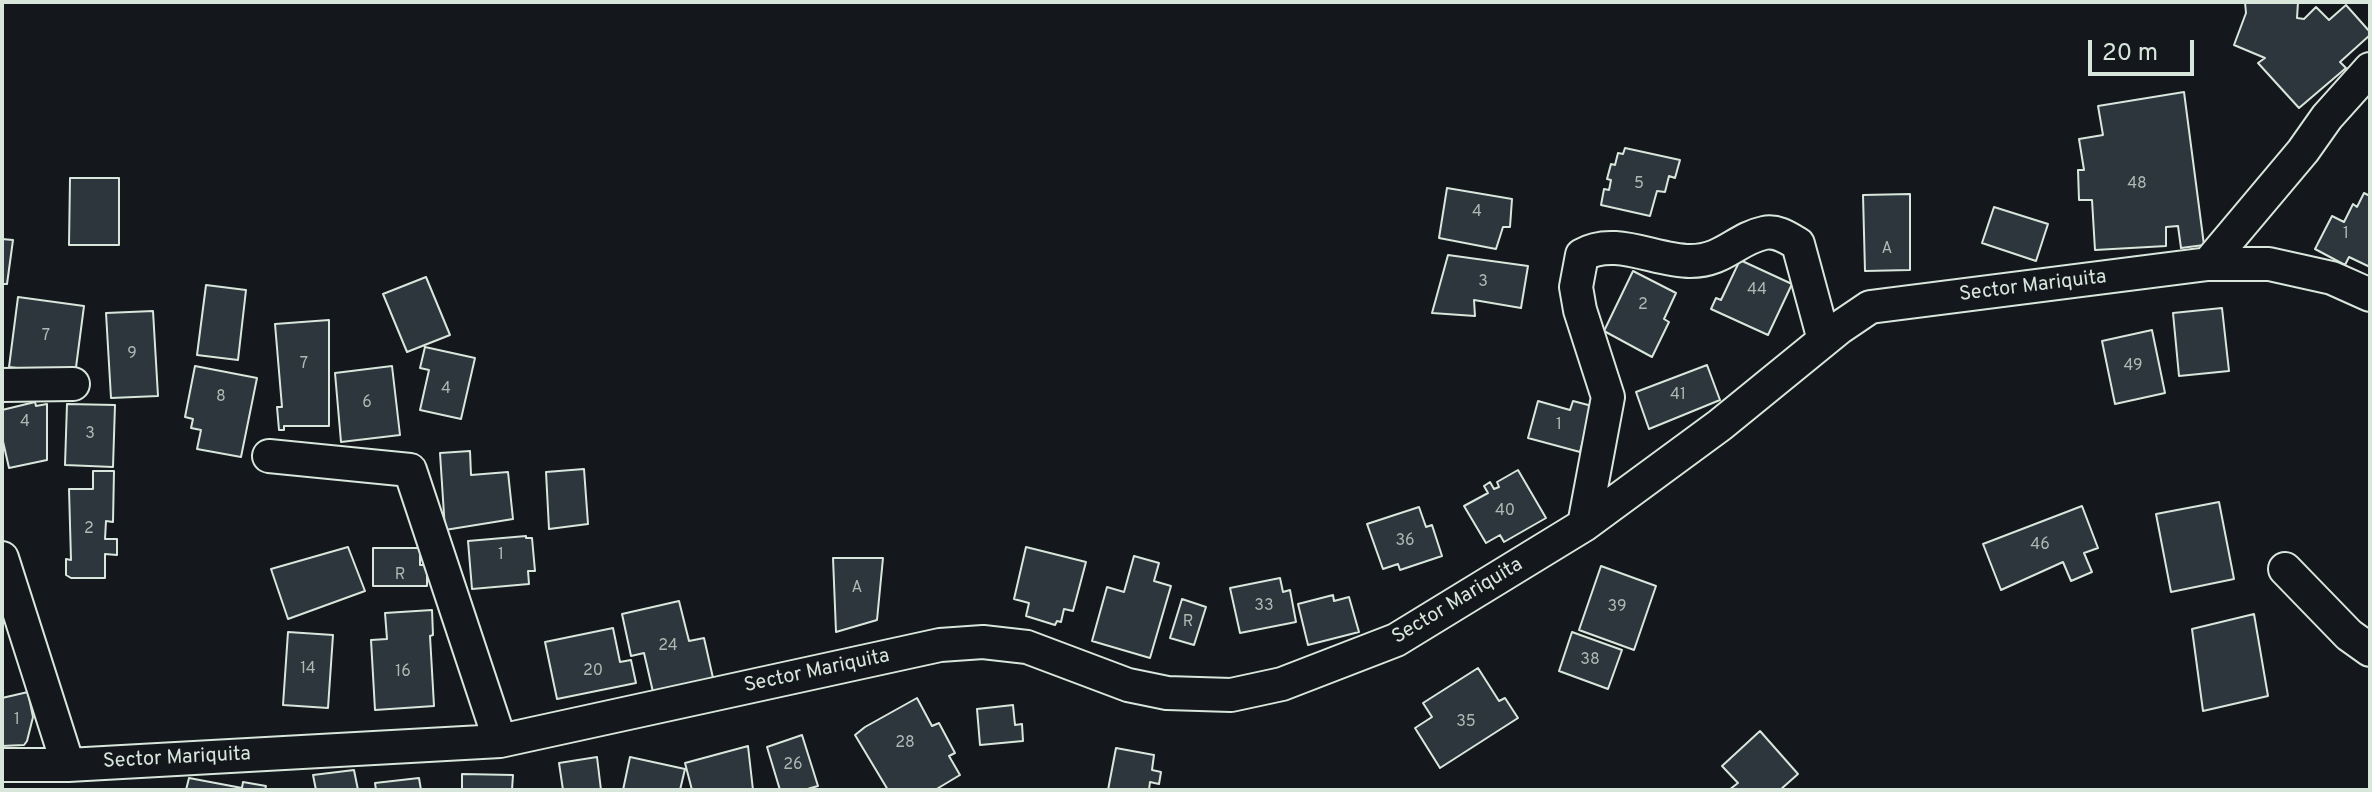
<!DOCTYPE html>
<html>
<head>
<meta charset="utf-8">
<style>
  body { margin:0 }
  #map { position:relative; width:2372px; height:792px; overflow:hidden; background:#14181c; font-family:Overpass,sans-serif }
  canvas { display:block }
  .frame { position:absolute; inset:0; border:4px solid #d8e6dc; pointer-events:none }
  .scale { position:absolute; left:2088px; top:40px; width:106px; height:36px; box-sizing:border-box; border:4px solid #d8e6dc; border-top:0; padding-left:10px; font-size:24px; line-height:28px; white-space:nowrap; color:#d8e6dc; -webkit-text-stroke:6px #14181c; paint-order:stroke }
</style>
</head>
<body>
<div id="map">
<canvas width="2372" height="792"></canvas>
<div class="frame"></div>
<div class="scale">20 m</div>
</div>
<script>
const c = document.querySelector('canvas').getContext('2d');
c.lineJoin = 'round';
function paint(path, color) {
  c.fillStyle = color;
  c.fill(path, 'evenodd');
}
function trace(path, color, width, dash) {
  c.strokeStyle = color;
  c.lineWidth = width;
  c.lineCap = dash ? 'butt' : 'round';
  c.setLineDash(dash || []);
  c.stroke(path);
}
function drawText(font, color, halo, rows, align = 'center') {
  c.font = font + ' Overpass,sans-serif';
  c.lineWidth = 6;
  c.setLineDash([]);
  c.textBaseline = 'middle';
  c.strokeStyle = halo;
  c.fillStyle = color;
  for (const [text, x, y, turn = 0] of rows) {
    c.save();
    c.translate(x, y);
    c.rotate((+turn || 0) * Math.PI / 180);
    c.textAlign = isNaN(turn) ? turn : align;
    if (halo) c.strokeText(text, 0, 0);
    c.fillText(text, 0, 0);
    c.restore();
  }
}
const building = new Path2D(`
  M 2245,2 L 2298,2 L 2297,18 L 2304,19 L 2316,7 L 2329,20 L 2346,5 L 2370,32 L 2370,35 L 2340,62 L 2346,68 L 2299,108 L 2258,63 L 2265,58 L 2234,45 L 2246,13 Z
  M 2184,92 L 2204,245 L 2181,248 L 2178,226 L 2166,227 L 2166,246 L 2095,250 L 2092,200 L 2079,200 L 2078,170 L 2084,170 L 2079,139 L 2103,135 L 2098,106 Z
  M 1625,148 L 1680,160 L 1675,178 L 1669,176 L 1665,192 L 1657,191 L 1650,216 L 1601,205 L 1604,189 L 1609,190 L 1611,180 L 1607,179 L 1611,164 L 1615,165 L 1618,153 L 1623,154 Z
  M 70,178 L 119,178 L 119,245 L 69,245 Z
  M 1447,188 L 1512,199 L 1510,227 L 1503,227 L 1496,249 L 1439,238 Z
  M 2364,193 L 2370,196 L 2370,267 L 2349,257 L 2345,265 L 2315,249 L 2332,216 L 2344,222 L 2353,204 L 2357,207 Z
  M 1910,194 L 1910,270 L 1865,271 L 1863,195 Z
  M 1994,207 L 2048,224 L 2036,261 L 1982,243 Z
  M 2,239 L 13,240 L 7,284 L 2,284 Z
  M 1448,255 L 1528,266 L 1521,308 L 1474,300 L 1475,316 L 1432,313 Z
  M 1740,260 L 1792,284 L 1768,335 L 1711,309 L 1716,298 L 1721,300 Z
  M 1633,271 L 1676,293 L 1664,319 L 1669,322 L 1652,357 L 1604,331 Z
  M 426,277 L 450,335 L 407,352 L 383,294 Z
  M 206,285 L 246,290 L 238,360 L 197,355 Z
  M 18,297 L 84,306 L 75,375 L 9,367 Z
  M 2222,308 L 2229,371 L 2179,376 L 2173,313 Z
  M 153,311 L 158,396 L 111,398 L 106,313 Z
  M 329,320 L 329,426 L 284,426 L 284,430 L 279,430 L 277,407 L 282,407 L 275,324 Z
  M 2152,330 L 2165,393 L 2115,404 L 2102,341 Z
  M 425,347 L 475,358 L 461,419 L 420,410 L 429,370 L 420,368 Z
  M 1707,365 L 1720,400 L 1649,429 L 1636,392 Z
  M 195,366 L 257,378 L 241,457 L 197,449 L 201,430 L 191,428 L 193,419 L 185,417 Z
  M 392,366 L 400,435 L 341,442 L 335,373 Z
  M 1538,401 L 1570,410 L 1573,401 L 1592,406 L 1580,452 L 1528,438 Z
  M 35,402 L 36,406 L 47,404 L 47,460 L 9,468 L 2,437 L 2,410 Z
  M 67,404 L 115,405 L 113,467 L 65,465 Z
  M 470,451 L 471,475 L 508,472 L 513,519 L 445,530 L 440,453 Z
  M 584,469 L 588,524 L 549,529 L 546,472 Z
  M 1518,470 L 1546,518 L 1504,542 L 1500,535 L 1486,543 L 1464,506 L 1488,493 L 1484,486 L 1490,482 L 1494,489 L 1499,487 L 1497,482 Z
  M 93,471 L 114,471 L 113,522 L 106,521 L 105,539 L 117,539 L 117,555 L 105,554 L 105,578 L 71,578 L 66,575 L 66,559 L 71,560 L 69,489 L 93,489 Z
  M 2219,502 L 2234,579 L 2171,592 L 2156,514 Z
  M 2082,506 L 2098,548 L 2084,553 L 2092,572 L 2071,581 L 2063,562 L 2001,590 L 1983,544 Z
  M 1419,507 L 1426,527 L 1432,525 L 1442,556 L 1400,570 L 1398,564 L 1383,569 L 1367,524 Z
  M 526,536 L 526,538 L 532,538 L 535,571 L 528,571 L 529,584 L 472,589 L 468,541 Z
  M 348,547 L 365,591 L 288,619 L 271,569 Z
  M 1026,547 L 1086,562 L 1073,611 L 1064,609 L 1061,622 L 1057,621 L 1055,625 L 1026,616 L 1029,603 L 1014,599 Z
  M 373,548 L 420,548 L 420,565 L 427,565 L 427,586 L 373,586 Z
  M 1134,556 L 1159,563 L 1154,581 L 1171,586 L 1150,658 L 1092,641 L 1107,587 L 1124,592 Z
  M 833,558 L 883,558 L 877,620 L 836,632 Z
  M 1601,566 L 1656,586 L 1634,650 L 1579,630 Z
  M 1280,578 L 1283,592 L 1290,590 L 1296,622 L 1240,633 L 1230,588 Z
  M 1333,595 L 1334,601 L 1349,597 L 1359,632 L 1308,645 L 1298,604 Z
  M 1182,599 L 1206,607 L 1194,645 L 1170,638 Z
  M 679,601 L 689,641 L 704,638 L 713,678 L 653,692 L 644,653 L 631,656 L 622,614 Z
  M 432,610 L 433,635 L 430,636 L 434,706 L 375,710 L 371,640 L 387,639 L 385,613 Z
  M 2254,614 L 2268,696 L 2203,711 L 2192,629 Z
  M 613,628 L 620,662 L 631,660 L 636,683 L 557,699 L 545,642 Z
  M 288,632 L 333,635 L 328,708 L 283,705 Z
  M 1572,632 L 1622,650 L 1608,689 L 1559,671 Z
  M 1478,668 L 1499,701 L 1505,698 L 1518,718 L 1440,768 L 1415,728 L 1432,717 L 1423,703 Z
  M 28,692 L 33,717 L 27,741 L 24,745 L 2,746 L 2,698 Z
  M 917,698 L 932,726 L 939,723 L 955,753 L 949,756 L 960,775 L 935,790 L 888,790 L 855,735 L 865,727 Z
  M 1013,705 L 1015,725 L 1022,724 L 1023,741 L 980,745 L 977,709 Z
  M 1760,731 L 1798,774 L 1780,790 L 1729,790 L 1738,783 L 1722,766 Z
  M 802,735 L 818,786 L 804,790 L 780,790 L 767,747 Z
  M 748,746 L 753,790 L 692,790 L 685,763 Z
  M 1116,748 L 1154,755 L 1152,770 L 1161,772 L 1159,784 L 1150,782 L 1149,790 L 1108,790 Z
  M 597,757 L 601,790 L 563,790 L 559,763 Z
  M 630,757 L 685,769 L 680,790 L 623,790 Z
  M 354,770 L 358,790 L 316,790 L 313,775 Z
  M 462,774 L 513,775 L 512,790 L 462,790 Z
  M 189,778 L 242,788 L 243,782 L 266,786 L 265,790 L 186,790 Z
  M 419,778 L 421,790 L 376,790 L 375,783 Z`);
paint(building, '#2c363c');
trace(building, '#d8e6dc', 2);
const minor = new Path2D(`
  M 2208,264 L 2303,151 L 2327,117 L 2370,69
  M 2,385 L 73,384
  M 269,456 L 410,470 L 500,741
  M 1584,525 L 1608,397 L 1580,310 L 1576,287 L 1582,255 C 1615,236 1655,261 1690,261 C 1724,261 1736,239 1764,233 C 1777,230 1788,238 1798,244 L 1824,340
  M 2,558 L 68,765
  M 2285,569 L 2349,635 L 2370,650
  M 2,765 L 68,765 L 500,741 L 940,645 L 983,642 L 1027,647 L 1128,685 L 1167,693 L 1231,695 L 1282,684 L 1396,640 L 1584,525 L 1720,425 L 1839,328 L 1870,307 L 2208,264 L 2269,264 L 2332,278 L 2370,295`);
trace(minor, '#d8e6dc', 36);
trace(minor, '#14181c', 32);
drawText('16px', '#adbab4', null, [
  ["5",1639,185],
  ["48",2137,185],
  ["4",1477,213],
  ["1",2346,235],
  ["A",1887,250],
  ["3",1483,283],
  ["44",1757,291],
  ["2",1643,306],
  ["7",46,337],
  ["9",132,355],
  ["7",304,365],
  ["49",2133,367],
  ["4",446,390],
  ["41",1678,396],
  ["8",221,398],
  ["6",367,404],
  ["4",25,423],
  ["1",1559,426],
  ["3",90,435],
  ["40",1505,512],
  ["2",89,530],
  ["36",1405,542],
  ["46",2040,546],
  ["1",501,556],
  ["R",400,576],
  ["A",857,589],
  ["33",1264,607],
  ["39",1617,608],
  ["R",1188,623],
  ["24",668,647],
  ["38",1590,661],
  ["14",308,670],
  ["20",593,672],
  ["16",403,673],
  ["1",17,721],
  ["35",1466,723],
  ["28",905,744],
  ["26",793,766]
]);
drawText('20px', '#d8e6dc', '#14181c', [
  ["Sector Mariquita",2033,287,-7],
  ["Sector Mariquita",1458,602,-31],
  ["Sector Mariquita",817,672,-12],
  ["Sector Mariquita",177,759,-3]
]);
</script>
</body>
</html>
